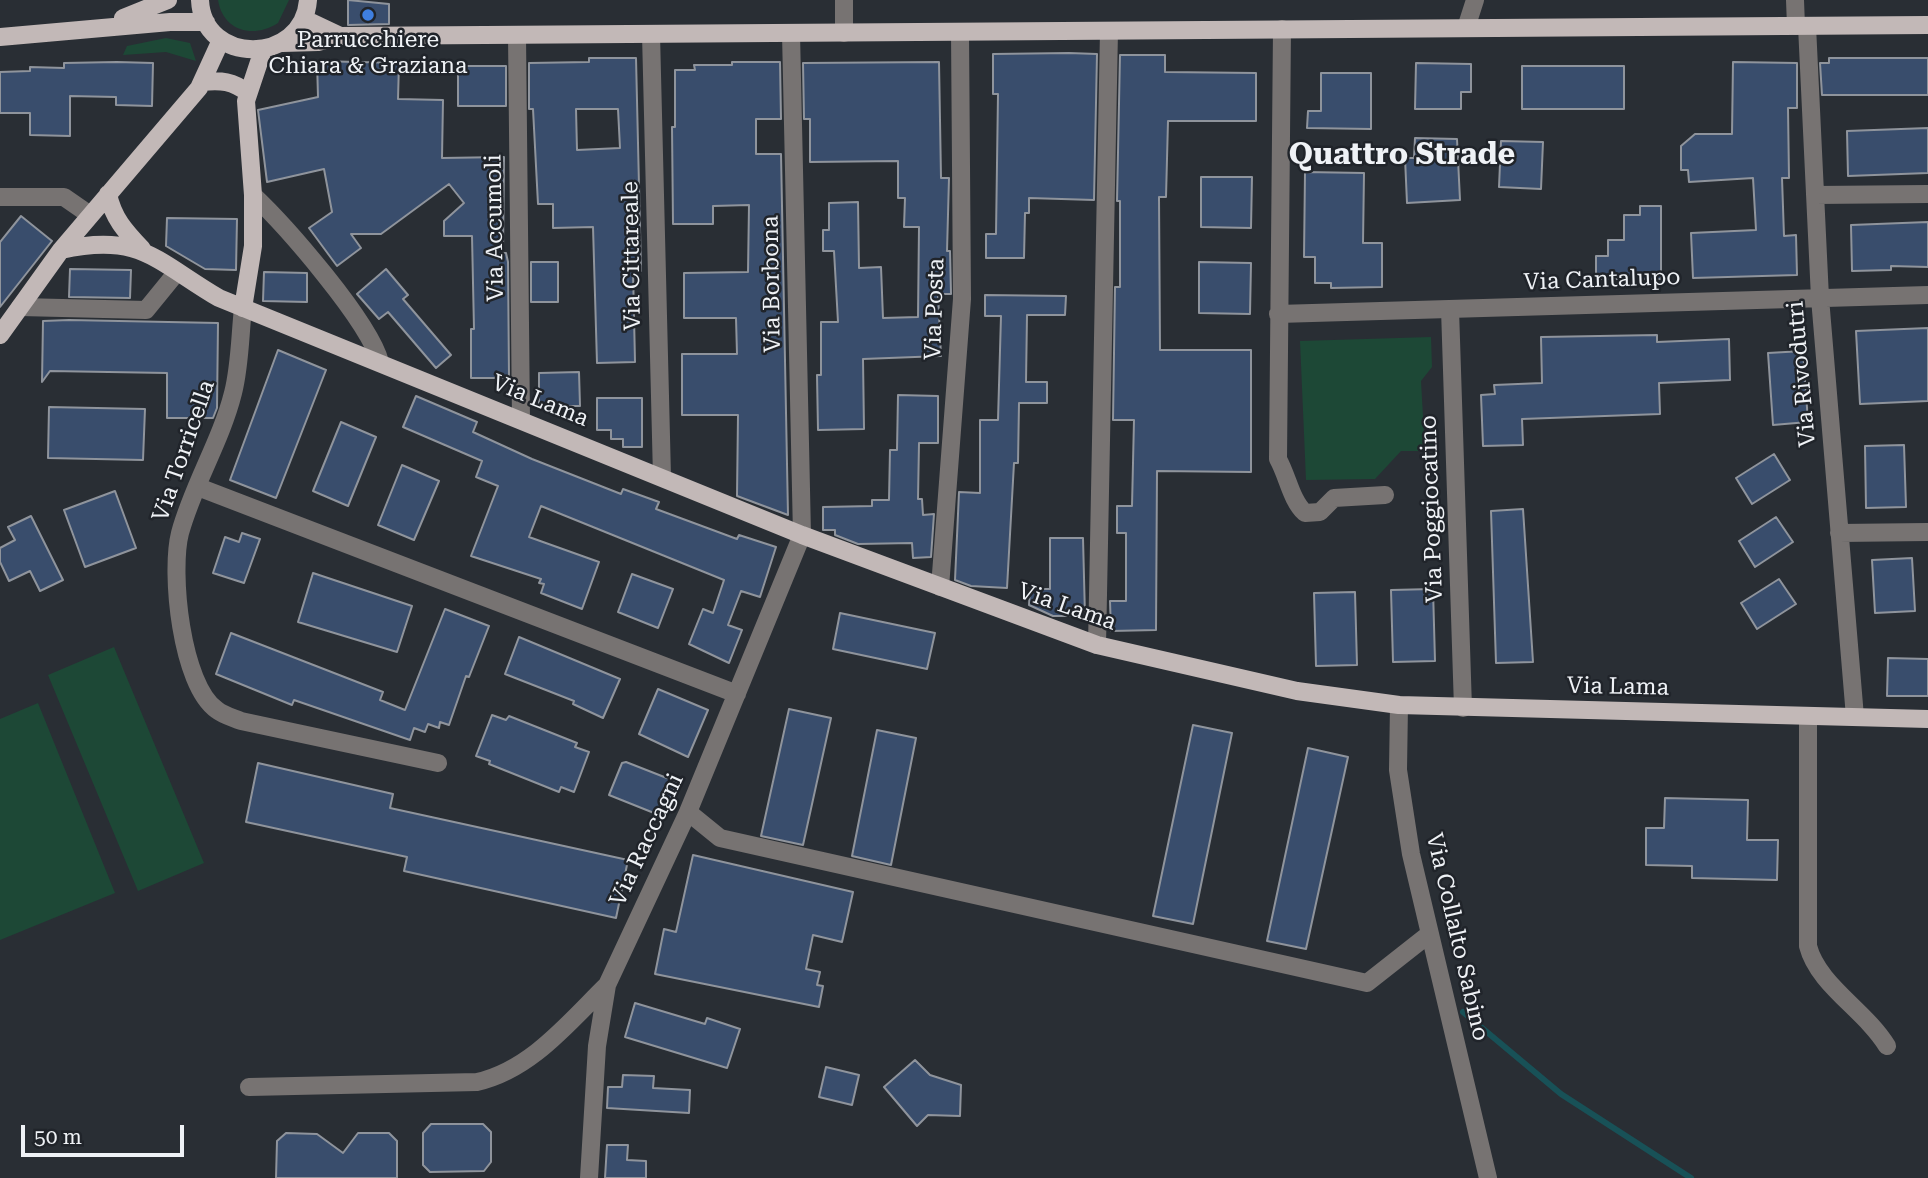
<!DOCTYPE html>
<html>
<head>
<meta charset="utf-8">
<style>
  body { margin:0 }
  #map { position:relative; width:1928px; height:1178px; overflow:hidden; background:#292e34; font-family:"Roboto Serif",serif }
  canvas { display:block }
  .scale { position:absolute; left:21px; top:1125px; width:163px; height:32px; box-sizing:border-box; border:4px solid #eff2f6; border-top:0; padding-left:9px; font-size:21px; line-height:24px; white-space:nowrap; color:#eff2f6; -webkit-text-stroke:5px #20242a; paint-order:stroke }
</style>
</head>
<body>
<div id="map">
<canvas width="1928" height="1178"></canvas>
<div class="scale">50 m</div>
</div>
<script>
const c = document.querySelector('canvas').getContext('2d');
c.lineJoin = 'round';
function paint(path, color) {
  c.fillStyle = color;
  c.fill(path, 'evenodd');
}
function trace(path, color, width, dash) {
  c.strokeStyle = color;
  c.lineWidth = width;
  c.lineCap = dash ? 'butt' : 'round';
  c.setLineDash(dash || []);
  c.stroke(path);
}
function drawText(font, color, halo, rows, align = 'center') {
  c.font = font + ' "Roboto Serif",serif';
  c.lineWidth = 5;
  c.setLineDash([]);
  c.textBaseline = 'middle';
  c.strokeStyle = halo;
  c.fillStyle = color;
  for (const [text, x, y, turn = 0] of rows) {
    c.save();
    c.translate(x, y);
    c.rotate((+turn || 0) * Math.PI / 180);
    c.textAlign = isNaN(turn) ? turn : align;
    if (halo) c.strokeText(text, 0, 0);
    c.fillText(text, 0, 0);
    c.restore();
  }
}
paint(new Path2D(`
  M 218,0 L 289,0 L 278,23 C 253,39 223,31 218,0 Z
  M 166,38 L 190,43 L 196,61 L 166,52 L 123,55 L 127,46 Z
  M 1431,337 L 1432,367 L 1421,381 L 1424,434 L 1434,441 L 1435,451 L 1401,451 L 1375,479 L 1306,480 L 1300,341 Z
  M 114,647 L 204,863 L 138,891 L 48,675 Z
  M 38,703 L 115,893 L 0,940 L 0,719 Z`), '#1d4836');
trace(new Path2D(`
  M 1463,1012 L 1561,1094 L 1691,1178`), '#185157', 6);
const building = new Path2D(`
  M 348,0 L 389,4 L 389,24 L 348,25 Z
  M 1069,53 L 1097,54 L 1094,200 L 1029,198 L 1029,213 L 1025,213 L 1024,258 L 986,258 L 986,234 L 996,234 L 998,94 L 993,94 L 993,54 Z
  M 1120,55 L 1165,55 L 1165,72 L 1256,73 L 1256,121 L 1168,121 L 1166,197 L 1159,197 L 1160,350 L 1251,350 L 1251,472 L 1157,471 L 1156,630 L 1111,631 L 1110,601 L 1126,601 L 1126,533 L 1117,533 L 1117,506 L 1132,506 L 1134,420 L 1113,420 L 1115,287 L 1120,287 L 1120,201 L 1117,201 Z
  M 589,58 L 636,58 L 641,271 L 633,271 L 635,362 L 597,363 L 593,227 L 553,228 L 553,204 L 538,204 L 533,109 L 529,109 L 529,63 L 589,62 ZM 576,109 L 618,109 L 620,148 L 577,150 Z
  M 1829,58 L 1928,58 L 1928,95 L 1822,95 L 1820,63 L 1829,63 Z
  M 317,61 L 399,63 L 398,99 L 443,100 L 442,158 L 504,157 L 503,253 L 506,253 L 508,262 L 509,378 L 471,378 L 471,329 L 474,329 L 472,236 L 444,236 L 444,221 L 464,203 L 449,184 L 381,234 L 351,234 L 361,248 L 337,266 L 309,228 L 332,212 L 324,169 L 267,182 L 258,110 L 318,97 Z
  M 117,62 L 153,63 L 152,106 L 116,105 L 116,97 L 70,96 L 70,136 L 30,135 L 30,113 L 0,113 L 0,72 L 30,71 L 30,67 L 64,68 L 64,63 Z
  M 732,62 L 780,62 L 781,119 L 756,119 L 756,154 L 781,154 L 788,515 L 737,496 L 738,415 L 682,415 L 682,354 L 737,354 L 736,318 L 684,318 L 684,273 L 748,272 L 749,205 L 713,206 L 713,224 L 673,224 L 672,127 L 675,127 L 675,70 L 695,70 L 694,65 L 732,65 Z
  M 939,62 L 941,178 L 949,178 L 947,251 L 950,251 L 951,294 L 938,294 L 941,356 L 863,359 L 864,429 L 818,430 L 817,375 L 821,375 L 821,322 L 838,322 L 834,251 L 823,251 L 823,230 L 829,230 L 829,203 L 858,202 L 859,268 L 881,267 L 883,318 L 918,317 L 919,227 L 904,227 L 905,198 L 898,198 L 898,161 L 810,162 L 810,119 L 804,119 L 803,63 Z
  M 1733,62 L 1797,63 L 1797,108 L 1788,108 L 1789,178 L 1782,178 L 1784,236 L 1796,235 L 1797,275 L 1693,278 L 1691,233 L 1756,230 L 1753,178 L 1689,182 L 1688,170 L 1681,170 L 1681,146 L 1695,134 L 1732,134 Z
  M 1416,63 L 1471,64 L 1471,92 L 1461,92 L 1461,109 L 1415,109 Z
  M 458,66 L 506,66 L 506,106 L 458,106 Z
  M 1522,66 L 1624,66 L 1624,109 L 1522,109 Z
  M 1321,73 L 1371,73 L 1371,129 L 1307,128 L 1308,111 L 1321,111 Z
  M 1928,128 L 1928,173 L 1848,176 L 1847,131 Z
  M 1415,138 L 1457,139 L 1460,200 L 1407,203 L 1405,158 L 1414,158 Z
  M 1501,141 L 1543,142 L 1541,189 L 1499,187 Z
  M 1305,172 L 1364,173 L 1363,243 L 1382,243 L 1382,287 L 1331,288 L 1331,283 L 1315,283 L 1315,257 L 1304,257 Z
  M 1201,177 L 1252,177 L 1251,228 L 1201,227 Z
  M 1640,206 L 1661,206 L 1661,279 L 1596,279 L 1596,256 L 1608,256 L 1608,240 L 1624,240 L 1624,215 L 1640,215 Z
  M 21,216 L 52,241 L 0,307 L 0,242 Z
  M 167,218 L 237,219 L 236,270 L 205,269 L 166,246 Z
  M 1928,222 L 1928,267 L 1891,266 L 1891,270 L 1852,271 L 1851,225 Z
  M 531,262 L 558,262 L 558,302 L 531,302 Z
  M 1199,262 L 1251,263 L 1250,314 L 1199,313 Z
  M 70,269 L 131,270 L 130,298 L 69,297 Z
  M 386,269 L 408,295 L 403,299 L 451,355 L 436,368 L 388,312 L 379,319 L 357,294 Z
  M 264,272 L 307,273 L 307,302 L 263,301 Z
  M 985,295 L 1066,296 L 1065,315 L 1027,315 L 1026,382 L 1047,382 L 1047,403 L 1019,403 L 1018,463 L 1014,463 L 1007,588 L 971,586 L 955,580 L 959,492 L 980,493 L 980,420 L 998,420 L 1001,316 L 985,316 Z
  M 69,320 L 218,323 L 217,408 L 213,418 L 167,418 L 167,373 L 50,371 L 42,382 L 43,321 Z
  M 1928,328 L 1928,401 L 1860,404 L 1856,331 Z
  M 1657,335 L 1657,342 L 1729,339 L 1730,380 L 1659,383 L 1660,414 L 1522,419 L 1523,445 L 1483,446 L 1481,395 L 1495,394 L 1494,385 L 1542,383 L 1541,337 Z
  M 278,350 L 326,370 L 276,498 L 230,480 Z
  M 1803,351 L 1808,422 L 1773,425 L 1768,353 Z
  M 579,372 L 580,406 L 539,406 L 539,373 Z
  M 898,395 L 938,396 L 938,443 L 919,443 L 918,499 L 922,499 L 923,515 L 934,514 L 931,557 L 913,558 L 912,543 L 858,544 L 835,535 L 835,530 L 823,530 L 823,507 L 872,506 L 872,500 L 889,500 L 890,450 L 897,450 Z
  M 416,396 L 477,422 L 473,432 L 532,459 L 621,494 L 623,489 L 659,502 L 656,509 L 737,539 L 739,535 L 776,547 L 760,597 L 741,591 L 728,625 L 742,630 L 729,663 L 689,644 L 703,609 L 713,613 L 724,580 L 541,506 L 529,537 L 599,562 L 582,609 L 541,593 L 544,584 L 539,583 L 541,579 L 471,556 L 498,486 L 476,477 L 482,461 L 403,427 Z
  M 597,398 L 642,398 L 642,447 L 623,447 L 623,439 L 611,439 L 611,430 L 597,430 Z
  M 49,407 L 145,409 L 143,460 L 48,458 Z
  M 341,422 L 376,437 L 348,506 L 313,491 Z
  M 1904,445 L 1906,507 L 1866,508 L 1865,446 Z
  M 1774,454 L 1790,480 L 1752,504 L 1736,478 Z
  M 402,465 L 439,481 L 414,540 L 378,525 Z
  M 115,491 L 136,548 L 85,567 L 64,510 Z
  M 1523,509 L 1533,662 L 1496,663 L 1491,511 Z
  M 31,516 L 63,580 L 40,591 L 30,571 L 9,581 L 0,562 L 0,548 L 15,540 L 8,527 Z
  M 1776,517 L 1793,542 L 1755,567 L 1739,541 Z
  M 242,533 L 260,539 L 244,583 L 213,573 L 225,537 L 239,542 Z
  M 1050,538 L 1083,538 L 1085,616 L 1053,616 L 1029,605 L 1030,589 L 1050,589 Z
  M 1912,558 L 1915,611 L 1875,613 L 1872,560 Z
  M 313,573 L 412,606 L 397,652 L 298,622 Z
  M 632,574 L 673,589 L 658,628 L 618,612 Z
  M 1779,579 L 1796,604 L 1757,629 L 1741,603 Z
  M 1433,589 L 1435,661 L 1393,662 L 1391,590 Z
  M 1355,592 L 1357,665 L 1316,666 L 1314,593 Z
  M 445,609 L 489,626 L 469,677 L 466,676 L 449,725 L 440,722 L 439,728 L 428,724 L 425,732 L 414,728 L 410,740 L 294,700 L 292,705 L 216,674 L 231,633 L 383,692 L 380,700 L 405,710 Z
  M 840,613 L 935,633 L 927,669 L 833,649 Z
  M 519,637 L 620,679 L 603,718 L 573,704 L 574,701 L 505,674 Z
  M 1888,658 L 1928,659 L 1928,696 L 1887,696 Z
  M 658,689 L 708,710 L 688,757 L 639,734 Z
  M 789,709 L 831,718 L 803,845 L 761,836 Z
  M 492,715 L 506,720 L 509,716 L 577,743 L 575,747 L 589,752 L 574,792 L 561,787 L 559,792 L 489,764 L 490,761 L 476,756 Z
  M 1193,725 L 1232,733 L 1193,924 L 1153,916 Z
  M 877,730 L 916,738 L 891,865 L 852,856 Z
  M 1308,748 L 1348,757 L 1306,949 L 1267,941 Z
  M 626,762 L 677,782 L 664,817 L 609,795 L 622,763 Z
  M 258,763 L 393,794 L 390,808 L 628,860 L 616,918 L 404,871 L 407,857 L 246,822 Z
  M 1665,798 L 1748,800 L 1747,840 L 1778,840 L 1777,880 L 1692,878 L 1692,866 L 1646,865 L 1646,828 L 1664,828 Z
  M 693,855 L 853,892 L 842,942 L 813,935 L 806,969 L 820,972 L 817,985 L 823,986 L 819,1007 L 655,974 L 664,929 L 676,932 Z
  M 635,1003 L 705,1024 L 707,1018 L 740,1029 L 727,1068 L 625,1037 Z
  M 915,1060 L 930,1075 L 961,1085 L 960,1116 L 928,1115 L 917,1126 L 884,1087 Z
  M 826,1067 L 859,1075 L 852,1105 L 819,1097 Z
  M 623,1075 L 654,1076 L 653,1088 L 690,1090 L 689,1113 L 607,1108 L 608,1087 L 622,1087 Z
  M 431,1124 L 483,1124 L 491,1132 L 491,1162 L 484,1171 L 430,1172 L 423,1165 L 423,1133 Z
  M 286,1133 L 317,1134 L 343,1153 L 358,1133 L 389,1133 L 397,1141 L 397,1178 L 276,1178 L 277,1141 Z
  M 607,1145 L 628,1145 L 627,1160 L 646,1161 L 646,1178 L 605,1178 Z`);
paint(building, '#394d6c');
trace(building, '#8f949c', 2);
trace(new Path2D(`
  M 1795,0 L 1796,26
  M 1807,26 L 1820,298 L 1855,717
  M 1466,28 L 1475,0
  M 1282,29 L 1278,459 C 1288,477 1291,500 1305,513 L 1320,512 L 1334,498 L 1385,495
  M 844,33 L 844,0
  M 651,34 L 662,477
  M 517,35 L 521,420
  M 253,195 C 286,226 369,321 380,362
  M 1815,195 L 1928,194
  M 0,197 L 64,197 L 90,215
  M 20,307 L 146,310 L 177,272
  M 243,308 C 240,335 240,366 233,393 C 221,441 193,485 180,533 C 170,572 181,685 217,710 C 223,715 234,718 241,721 L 438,763
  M 1450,309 L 1463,708
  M 1278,314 L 1928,295
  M 198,487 L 737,694
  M 1839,533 L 1928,532
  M 940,587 L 962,299 L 960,32
  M 1097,645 L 1109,31
  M 1399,705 L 1398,770 L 1411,854 L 1488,1178
  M 1808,716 L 1808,946 C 1818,985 1865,1010 1887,1046
  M 688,812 L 720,838 L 1367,983 L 1428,935
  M 249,1087 L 477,1082 C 531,1070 569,1022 607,985
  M 589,1178 L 597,1046 L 607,985 L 688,812 L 802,535 L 791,33`), '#777372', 18);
trace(new Path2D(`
  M 200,0 C 203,66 303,65 308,0
  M 123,18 L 168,0
  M 304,19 L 340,36
  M 0,37 L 170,22 L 206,22
  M 282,43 L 318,42 L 340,36 L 1928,25
  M 202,82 C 221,80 233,81 248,93
  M 108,194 C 113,218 125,231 142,249
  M 61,250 C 140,232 156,261 219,298 L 802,535 L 1097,645 L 1297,691 L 1399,705 L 1928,719
  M 243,308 L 253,246 L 253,195 L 246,101 L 263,50
  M 0,335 L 61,250 L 199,88 L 221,40`), '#c2b8b7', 18);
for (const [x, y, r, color] of [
  [368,15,7,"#3f7fe0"]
]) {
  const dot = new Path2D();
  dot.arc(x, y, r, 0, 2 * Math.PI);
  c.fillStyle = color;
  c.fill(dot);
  trace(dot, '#20242a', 2.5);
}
drawText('23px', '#eff2f6', '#20242a', [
  ["Parrucchiere",368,40],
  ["Chiara & Graziana",368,66]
]);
drawText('23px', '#eff2f6', '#20242a', [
  ["Via Accumoli",495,228,-91],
  ["Via Cittareale",632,256,-91],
  ["Via Cantalupo",1602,280,-2],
  ["Via Borbona",772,284,-91],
  ["Via Posta",935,309,-88],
  ["Via Rivodutri",1802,374,-95],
  ["Via Lama",540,401,22],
  ["Via Torricella",184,451,-71],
  ["Via Poggiocatino",1432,509,-92],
  ["Via Lama",1067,607,19],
  ["Via Lama",1618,687,1],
  ["Via Raccagni",647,840,-65],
  ["Via Collalto Sabino",1457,937,77]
]);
drawText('bold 30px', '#eff2f6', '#20242a', [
  ["Quattro Strade",1402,155]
]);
</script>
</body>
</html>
